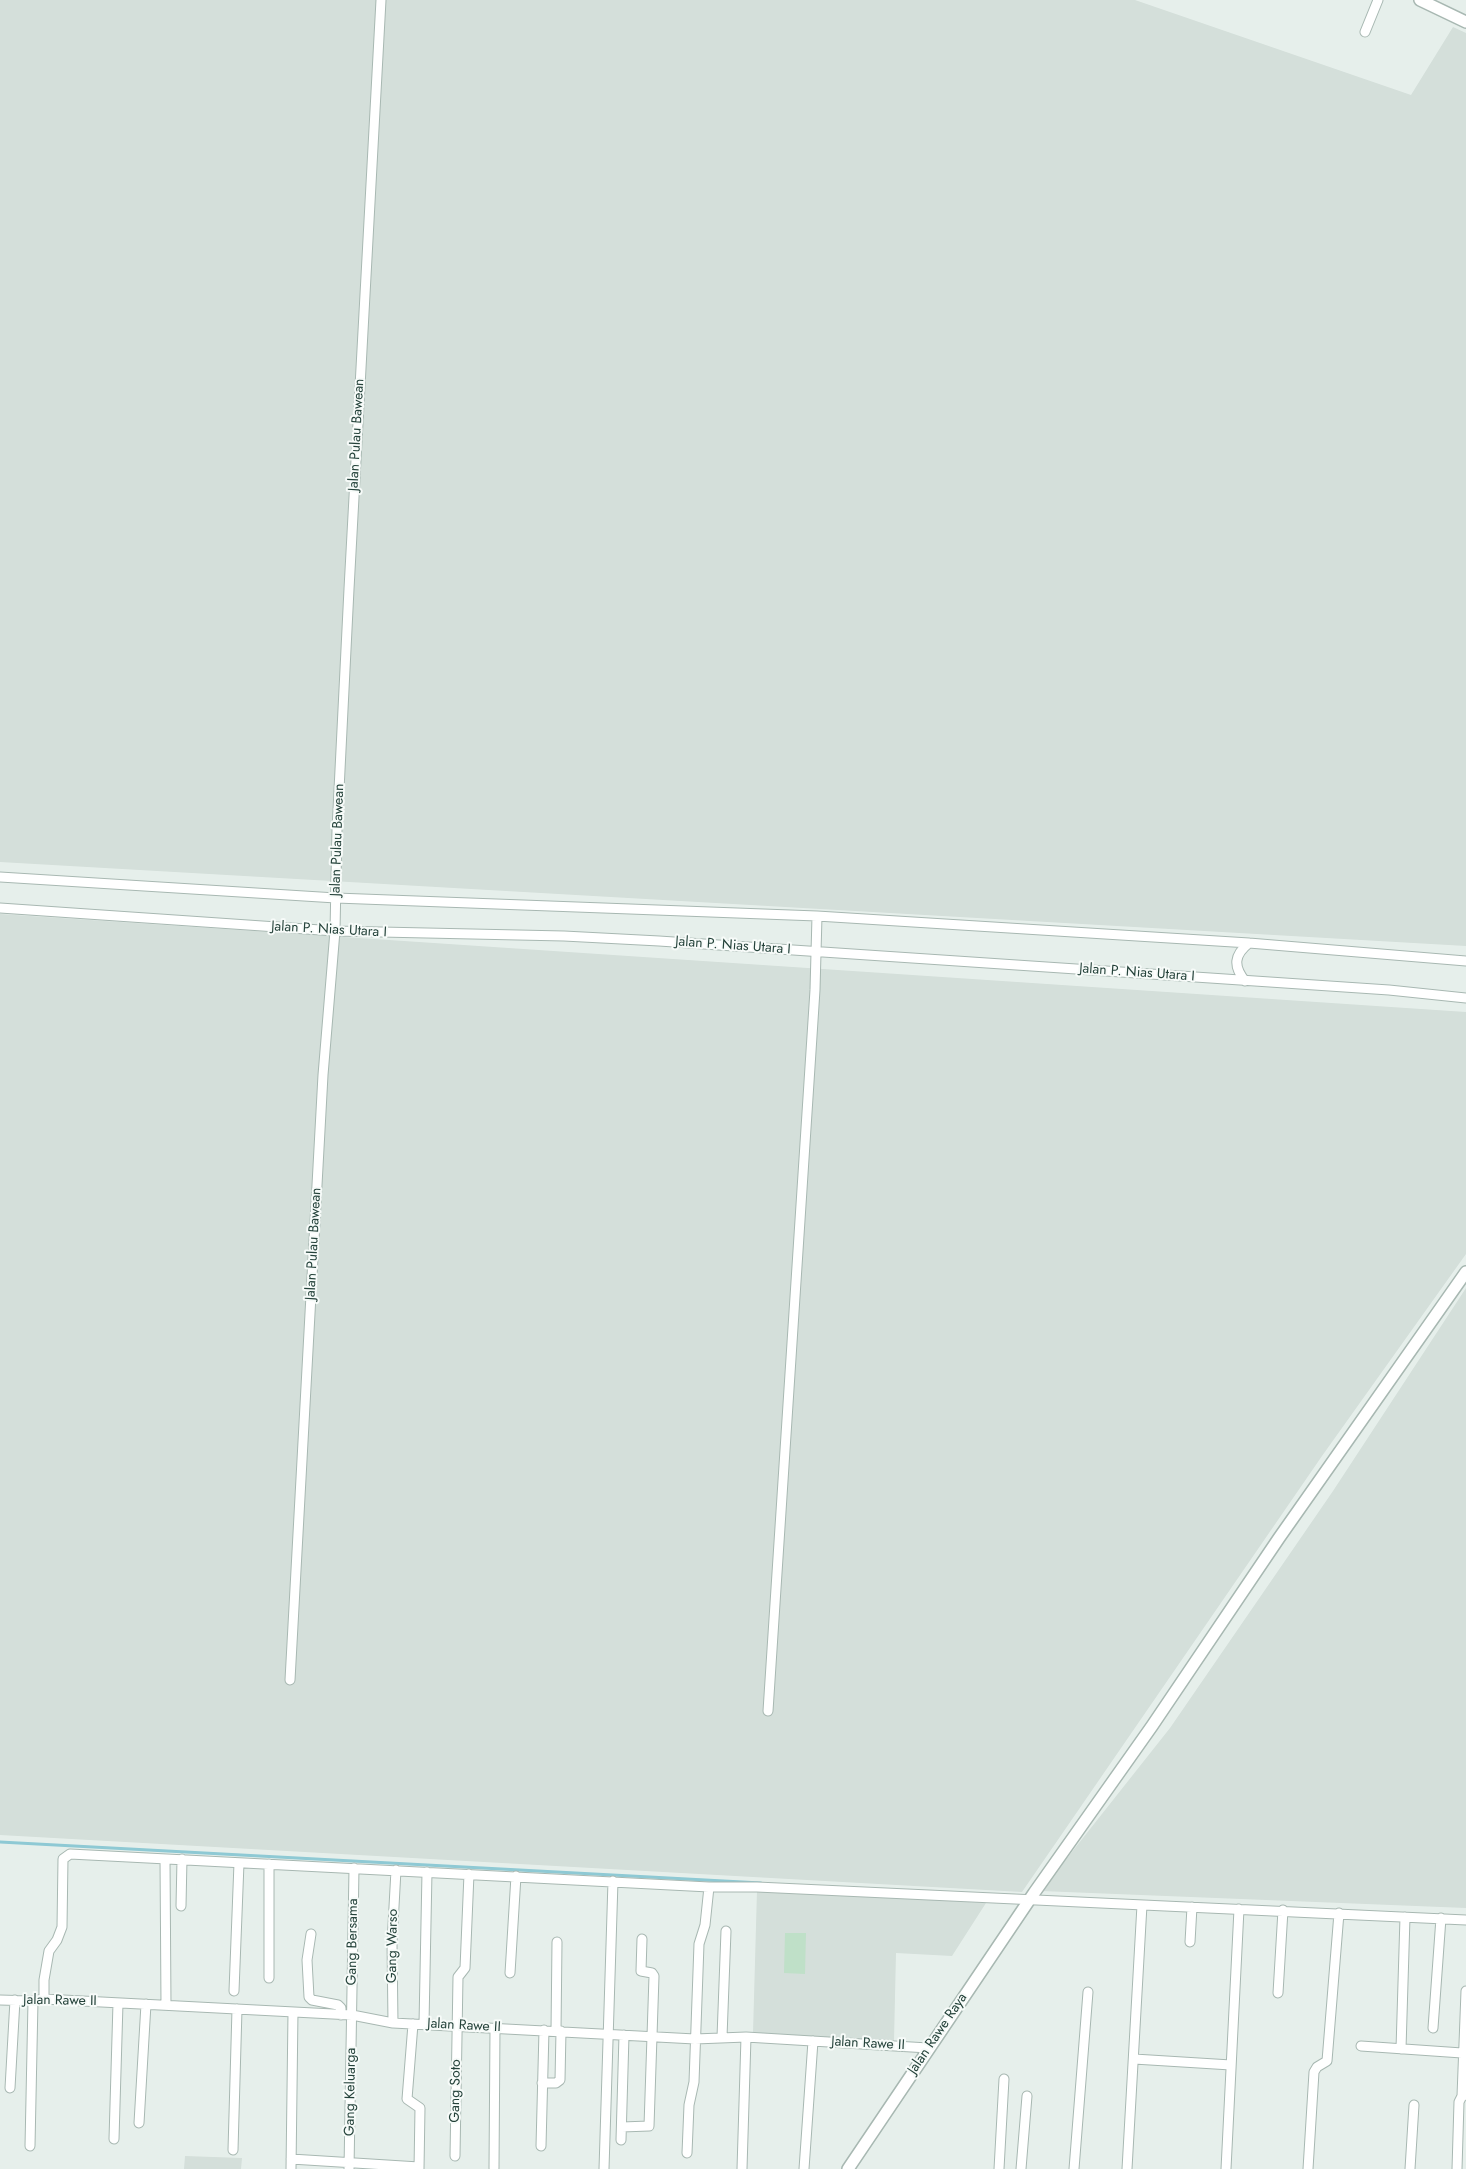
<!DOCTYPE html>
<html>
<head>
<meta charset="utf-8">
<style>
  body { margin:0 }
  canvas { display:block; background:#e6efeb }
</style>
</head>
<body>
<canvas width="1466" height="2169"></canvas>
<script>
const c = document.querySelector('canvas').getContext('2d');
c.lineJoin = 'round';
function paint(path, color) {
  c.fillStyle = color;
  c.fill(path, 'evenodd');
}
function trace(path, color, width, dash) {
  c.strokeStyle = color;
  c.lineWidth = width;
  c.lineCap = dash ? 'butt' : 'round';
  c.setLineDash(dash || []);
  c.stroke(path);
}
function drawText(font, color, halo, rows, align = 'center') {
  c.font = font + ' Jost,sans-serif';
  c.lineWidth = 4;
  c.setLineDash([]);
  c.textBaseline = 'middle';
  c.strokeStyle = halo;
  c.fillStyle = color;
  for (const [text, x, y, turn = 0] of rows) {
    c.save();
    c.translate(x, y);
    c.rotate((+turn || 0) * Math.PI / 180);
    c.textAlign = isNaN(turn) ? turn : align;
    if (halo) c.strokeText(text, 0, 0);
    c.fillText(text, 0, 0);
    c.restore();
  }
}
paint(new Path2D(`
  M 0,0 L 1135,0 L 1411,95 L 1453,27 L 1466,33 L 1466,946 L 0,862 Z
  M 0,914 L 1466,1012 L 1466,1254 L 1322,1456 L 1022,1892 L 0,1835 Z
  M 1466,1288 L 1466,1908 L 1041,1891 L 1170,1728 L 1333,1491 Z
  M 757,1890 L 986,1903 L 952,1956 L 896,1953 L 894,2041 L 753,2033 Z
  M 185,2156 L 242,2158 L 241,2169 L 184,2169 Z`), '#d4dfda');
paint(new Path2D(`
  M 785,1933 L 806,1933 L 805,1974 L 784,1973 Z`), '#bfe0c8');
trace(new Path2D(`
  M 0,1842 L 761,1883`), '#8ec9d4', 3);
const minor = new Path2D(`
  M 1365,32 L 1378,0
  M 0,877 L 336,898 L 817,916 L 1249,943 L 1466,961
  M 0,908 L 335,931 L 564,936 L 659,941 L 1389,990 L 1466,998
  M 1245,981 C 1233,966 1234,955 1249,943
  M 290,1680 L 323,1075 L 335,931 L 337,830 L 349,589 L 381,0
  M 768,1711 L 815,990 L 817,916
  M 165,1859 L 166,2005
  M 269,1864 L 269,1978
  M 181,1906 L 182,1859
  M 311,1934 L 307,1960 L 309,1997 L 312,2000 L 338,2005 L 341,2008 L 341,2015
  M 1190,1942 L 1192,1907
  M 510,1973 L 516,1876
  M 234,1991 L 239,1863
  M 1278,1993 L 1283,1910
  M 44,1999 L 44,1980 L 49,1951 L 57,1940 L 62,1927 L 63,1859 L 70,1854 L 709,1887 L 757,1887 L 1466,1920
  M 0,2000 L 33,2001 L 44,1999 L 352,2015 L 393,2023 L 695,2039 L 746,2037 L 928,2048
  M 393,2023 L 392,1943 L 396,1870
  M 413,2024 L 407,2099 L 420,2108 L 419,2169
  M 424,2024 L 427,1872
  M 1433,2028 L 1441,1918
  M 556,2031 L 557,1942
  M 722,2037 L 726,1931
  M 1361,2046 L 1462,2053
  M 1401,2049 L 1405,1917
  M 1134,2059 L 1231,2065
  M 542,2083 L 556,2083 L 560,2080 L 561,2031
  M 10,2088 L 15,2000
  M 1462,2096 L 1466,1991
  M 139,2123 L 146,2004
  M 622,2127 L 649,2126 L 654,1976 L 652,1973 L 641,1971 L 642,1939
  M 114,2139 L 118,2003
  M 621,2140 L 624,2035
  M 30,2146 L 33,2001
  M 541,2146 L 544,2030
  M 233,2150 L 237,2009
  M 687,2153 L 689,2105 L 694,2082 L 699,1944 L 705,1925 L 709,1887
  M 455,2156 L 458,1977 L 465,1968 L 469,1874
  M 291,2159 L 419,2167
  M 494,2168 L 495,2028
  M 291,2169 L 293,2012
  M 349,2169 L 354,1868
  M 604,2169 L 613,1881
  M 742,2169 L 746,2037
  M 804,2169 L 813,2041
  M 999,2169 L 1004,2079
  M 1021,2169 L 1027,2096
  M 1074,2169 L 1088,1992
  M 1127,2169 L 1142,1905
  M 1226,2169 L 1239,1909
  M 1308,2169 L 1314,2072 L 1317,2067 L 1327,2061 L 1339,1913
  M 1410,2169 L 1414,2105
  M 1457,2169 L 1459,2102 L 1462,2096 L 1466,2095`);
const tertiary = new Path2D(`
  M 1420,0 L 1466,22
  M 848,2169 L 1034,1893 L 1152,1726 L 1279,1538 L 1466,1272`);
trace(minor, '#a8b8b2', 11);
trace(tertiary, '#a8b8b2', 14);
trace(minor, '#fff', 9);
trace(tertiary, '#fff', 11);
drawText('14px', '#24423a', '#f7fbf9', [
  ["Jalan Pulau Bawean",357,435,-87],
  ["Jalan Pulau Bawean",338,840,-88],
  ["Jalan P. Nias Utara I",329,930,3],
  ["Jalan P. Nias Utara I",733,946,4],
  ["Jalan P. Nias Utara I",1137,973,4],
  ["Jalan Pulau Bawean",314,1244,-87],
  ["Gang Bersama",353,1942,-89],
  ["Gang Warso",393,1946,-89],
  ["Jalan Rawe II",60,2001,1],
  ["Jalan Rawe II",464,2026,3],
  ["Jalan Rawe Raya",938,2034,-56],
  ["Jalan Rawe II",868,2044,3],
  ["Gang Soto",456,2091,-89],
  ["Gang Keluarga",351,2092,-89]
]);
</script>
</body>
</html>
